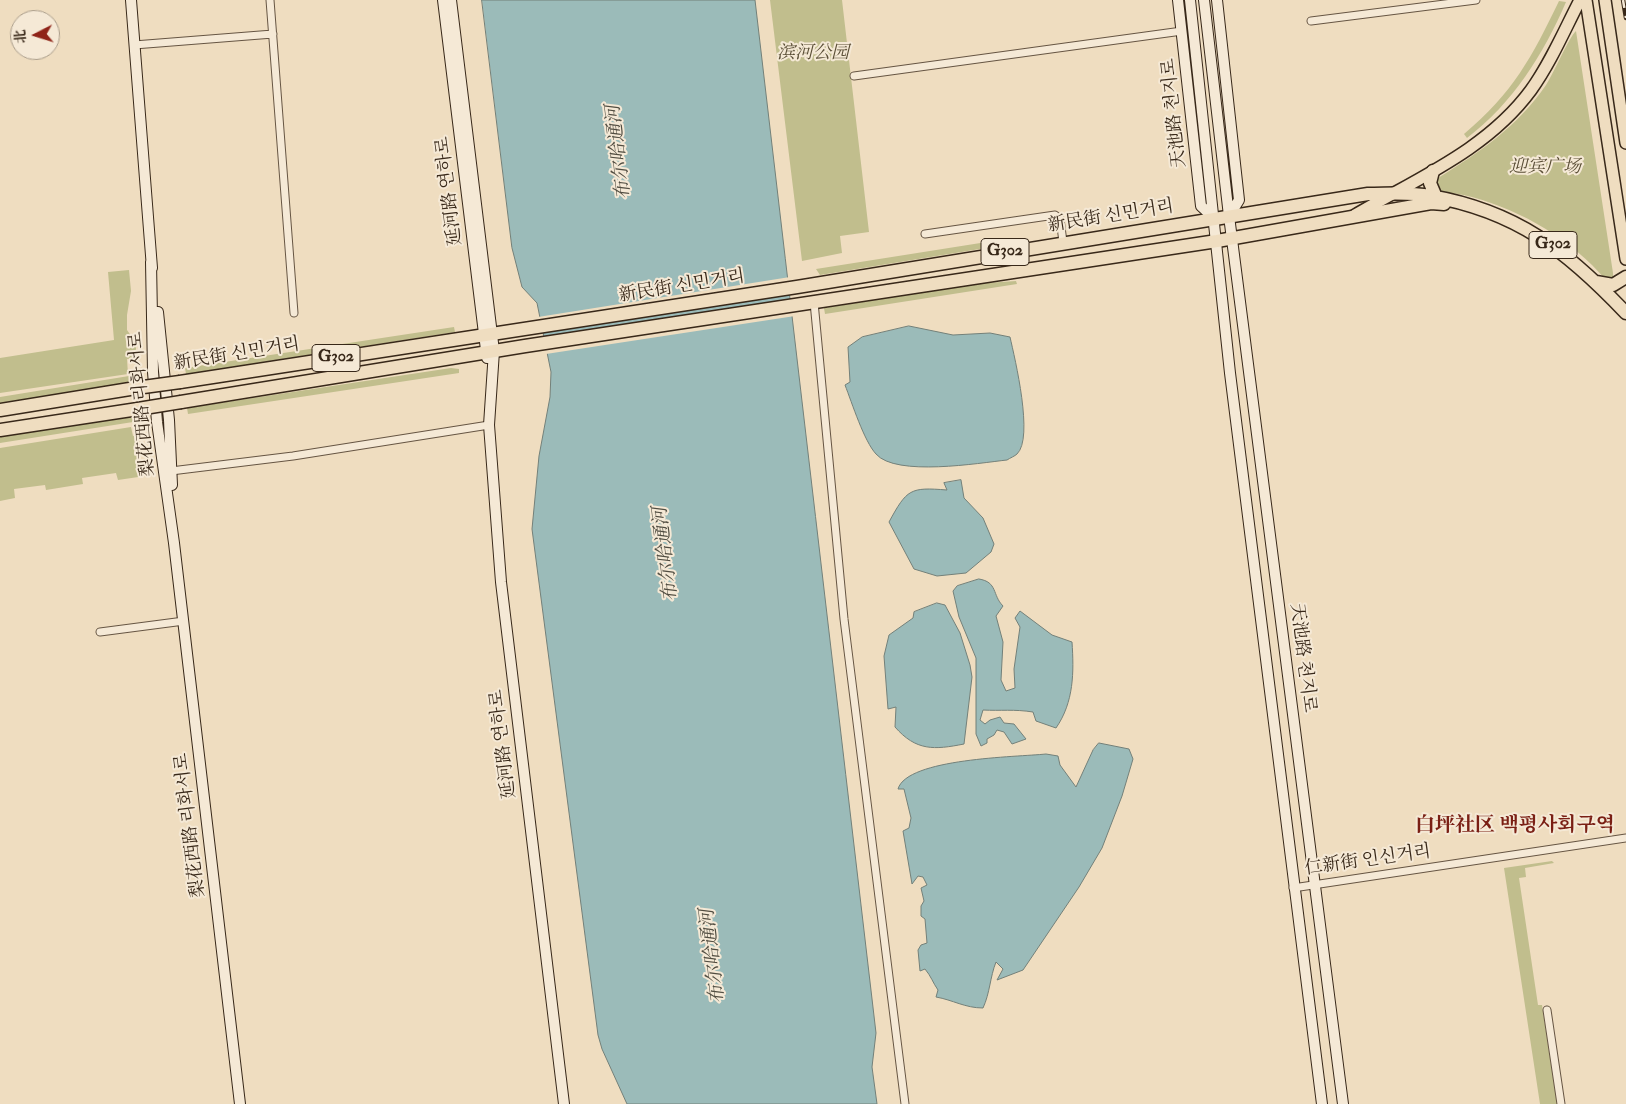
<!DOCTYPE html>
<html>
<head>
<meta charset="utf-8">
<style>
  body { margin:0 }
  #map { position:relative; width:1626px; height:1104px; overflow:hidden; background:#efddc0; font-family:"IM FELL Double Pica","Noto Serif SC",serif }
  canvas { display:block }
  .north { position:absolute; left:10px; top:10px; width:50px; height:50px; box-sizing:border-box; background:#f5e9d6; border:1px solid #a99c8a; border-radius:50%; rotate:265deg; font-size:14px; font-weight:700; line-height:20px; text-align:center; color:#382819 }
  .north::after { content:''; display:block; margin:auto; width:18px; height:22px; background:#8f2418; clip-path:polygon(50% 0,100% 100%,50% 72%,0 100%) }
</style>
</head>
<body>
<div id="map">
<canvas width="1626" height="1104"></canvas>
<div class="north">北</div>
</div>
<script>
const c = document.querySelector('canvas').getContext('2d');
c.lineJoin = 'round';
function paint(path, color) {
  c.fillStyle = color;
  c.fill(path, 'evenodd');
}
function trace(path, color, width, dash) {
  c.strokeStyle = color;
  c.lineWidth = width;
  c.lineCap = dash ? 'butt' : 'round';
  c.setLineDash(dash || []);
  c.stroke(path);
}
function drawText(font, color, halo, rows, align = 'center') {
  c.font = font + ' "IM FELL Double Pica","Noto Serif SC","Noto Serif KR",serif';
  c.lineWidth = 4;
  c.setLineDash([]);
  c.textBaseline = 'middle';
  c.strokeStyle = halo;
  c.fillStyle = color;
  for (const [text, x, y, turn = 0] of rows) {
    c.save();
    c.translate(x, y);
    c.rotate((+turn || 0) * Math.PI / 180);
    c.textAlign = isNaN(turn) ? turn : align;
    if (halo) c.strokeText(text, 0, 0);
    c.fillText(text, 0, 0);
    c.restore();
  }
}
paint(new Path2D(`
  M 770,0 L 842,0 L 869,232 L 840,236 L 842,253 L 802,261 Z
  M 1559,1 L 1566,2 C 1543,55 1513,103 1467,138 L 1464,134 C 1513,93 1532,57 1559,1 Z
  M 1576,31 L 1613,273 L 1613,280 L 1606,280 C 1572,240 1523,211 1472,197 C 1461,194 1449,193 1438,190 L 1436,184 L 1438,178 C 1480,152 1517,127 1546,85 C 1554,73 1569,37 1576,31 Z
  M 1012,238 L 1012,241 L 986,248 L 820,275 L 816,269 Z
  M 129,270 L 131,291 L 127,315 L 127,330 L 136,343 L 136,358 L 127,359 L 128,374 L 0,393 L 0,358 L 114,340 L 108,272 Z
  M 1016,281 L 1017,284 L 825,314 L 824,308 L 986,283 Z
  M 454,327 L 455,332 L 186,374 L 185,368 Z
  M 451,368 L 459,369 L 459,373 L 188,414 L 187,408 Z
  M 129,376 L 130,383 L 0,403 L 0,397 Z
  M 132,417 L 133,422 L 0,443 L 0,437 Z
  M 131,427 L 133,436 L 141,434 L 137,451 L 145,476 L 118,480 L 116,473 L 82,478 L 83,484 L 46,490 L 45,485 L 14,489 L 15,498 L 0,501 L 0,448 Z
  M 1552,861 L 1554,863 L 1525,868 L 1526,877 L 1519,878 L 1538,1005 L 1542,1005 L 1557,1104 L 1540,1104 L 1504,868 Z`), '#c1be8d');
const water = new Path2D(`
  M 482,0 L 755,0 L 876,1033 L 872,1067 L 877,1104 L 627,1104 L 602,1049 L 598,1035 L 532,529 L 539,456 L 550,397 L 551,372 L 537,303 L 522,287 L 512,248 Z
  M 909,326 L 953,335 L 990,333 L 1010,337 C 1015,359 1034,438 1017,454 C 1015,456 1010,458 1007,460 C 979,463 896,477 876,454 C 864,441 852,403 845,385 L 850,382 L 848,347 L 862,337 Z
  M 961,480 L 964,498 L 983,518 L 994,544 L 991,552 L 966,573 L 937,576 L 914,569 L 889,522 C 907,489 910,487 947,490 L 944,483 Z
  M 979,579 C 998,582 992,595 1003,606 L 996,616 L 1003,642 L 1001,680 L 1006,691 L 1015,688 L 1014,669 L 1020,627 L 1015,618 L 1020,611 L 1052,635 L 1072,642 C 1074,672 1074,702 1056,728 L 1036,721 L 1033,712 C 1014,709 1001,711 983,710 L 980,720 L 985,724 L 990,720 L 1000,717 L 1004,723 L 1014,724 L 1026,739 L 1012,744 L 1004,732 L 997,730 L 994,735 L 987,739 L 987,743 L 981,746 L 976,734 L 976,658 L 959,617 L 953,591 L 957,586 Z
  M 937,603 L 945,605 L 960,633 L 970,665 L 972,677 L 964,744 C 934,750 916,751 895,727 L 896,707 L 888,709 L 884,656 L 889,635 L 913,618 L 914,612 Z
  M 1099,743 L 1129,749 L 1133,759 L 1122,796 L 1102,848 L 1079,887 L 1023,970 L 997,980 L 1003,969 L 996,962 C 990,977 990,993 983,1008 C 965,1008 953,1000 936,997 L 938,990 C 933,983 931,976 925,969 L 920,971 L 918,950 L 921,945 L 927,943 L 925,919 L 921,916 L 921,906 L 924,901 L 921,888 L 927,885 L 923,877 L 918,876 L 912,884 L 903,831 L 909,828 L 911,818 L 904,789 L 898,789 C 907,758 1017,757 1046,754 L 1058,756 L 1060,765 L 1076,787 L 1093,750 Z`);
paint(water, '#9bbbb9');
trace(water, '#738079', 1);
paint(new Path2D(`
  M 790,277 L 792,294 L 541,333 L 538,317 Z
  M 793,299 L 795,316 L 546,354 L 542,338 Z`), '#efddc0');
const street = new Path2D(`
  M 270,0 L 294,313
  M 1311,21 L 1476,0
  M 134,45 L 273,34
  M 854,76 L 1182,31
  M 925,234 L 1055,215 L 1060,219 L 1063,242
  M 814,302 L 844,619 L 905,1104
  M 171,471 L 293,456 L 489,425
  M 100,632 L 184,621
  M 1293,888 L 1626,838
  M 1547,1010 L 1561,1104`);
const secondary = new Path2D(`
  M 131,0 L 152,268
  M 443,0 L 487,358
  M 451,0 L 494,351 L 489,425 L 501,582 L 564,1104
  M 1178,0 L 1201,206 L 1214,218
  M 1190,0 L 1230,373 L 1322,1104
  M 1204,0 L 1229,216 L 1343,1104
  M 1217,0 L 1239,200 L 1229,216
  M 151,262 L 153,372 L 157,422 L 174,543 L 240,1104
  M 158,312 L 169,420 L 172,485`);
const primary = new Path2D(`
  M 1586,0 L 1626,259
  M 1605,0 L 1626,143
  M 1355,215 C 1416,179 1487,150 1531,90 C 1551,62 1564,31 1580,0`);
const highway = new Path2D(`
  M 1433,171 L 1430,183 L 1436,197
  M 1596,282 L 1613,285 L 1626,277
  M 180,382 L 797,287 L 1368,194 C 1388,194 1410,192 1430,196 C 1517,211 1567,251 1626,313
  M 181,402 L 525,346 L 1217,241 L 1431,203 L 1444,204
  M 0,410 L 136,388
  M 0,430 L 138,409`);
trace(street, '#665543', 9);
trace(secondary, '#382819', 12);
trace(primary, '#382819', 14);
trace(highway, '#382819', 15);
trace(street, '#f5e9d6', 7);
trace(secondary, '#f5e9d6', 10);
trace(primary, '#efddc0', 11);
trace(highway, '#efddc0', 12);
const rail = new Path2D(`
  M 1623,0 L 1626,18`);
trace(rail, '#382819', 4.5);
trace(rail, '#f5e9d6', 2.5, [8]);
const highwayBridge = new Path2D(`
  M 136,388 L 180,382
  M 138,409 L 181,402`);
trace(highwayBridge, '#382819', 15, []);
trace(highwayBridge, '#efddc0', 12);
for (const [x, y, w] of [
  [1553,245,48],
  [1005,252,48],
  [336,358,48]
]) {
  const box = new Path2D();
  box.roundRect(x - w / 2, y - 13.5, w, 27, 4);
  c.fillStyle = '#f5e9d6';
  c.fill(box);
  trace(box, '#382819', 1);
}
drawText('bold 16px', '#382819', null, [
  ["G302",1553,245],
  ["G302",1005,252],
  ["G302",336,358]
]);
drawText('italic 18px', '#5a4e36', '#f5e9d6', [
  ["滨河公园",813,54],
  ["迎宾广场",1545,168]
]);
drawText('18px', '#382819', '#f5e9d6', [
  ["天池路 천지로",1175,113,-96],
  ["延河路 연하로",450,191,-97],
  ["新民街 신민거리",1111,217,-9],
  ["新民街 신민거리",682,287,-9],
  ["新民街 신민거리",237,355,-9],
  ["梨花西路 리화서로",143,404,-95],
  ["天池路 천지로",1302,658,83],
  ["延河路 연하로",504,744,-97],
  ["梨花西路 리화서로",191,825,-97],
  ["仁新街 인신거리",1368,861,-8]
]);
drawText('italic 19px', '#514d41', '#f5e9d6', [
  ["布尔哈通河",620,152,-97],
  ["布尔哈通河",667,554,-97],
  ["布尔哈通河",714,956,-97]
]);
drawText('bold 20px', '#7a1f14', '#f5e9d6', [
  ["白坪社区 백평사회구역",1515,827]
]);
</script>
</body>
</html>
